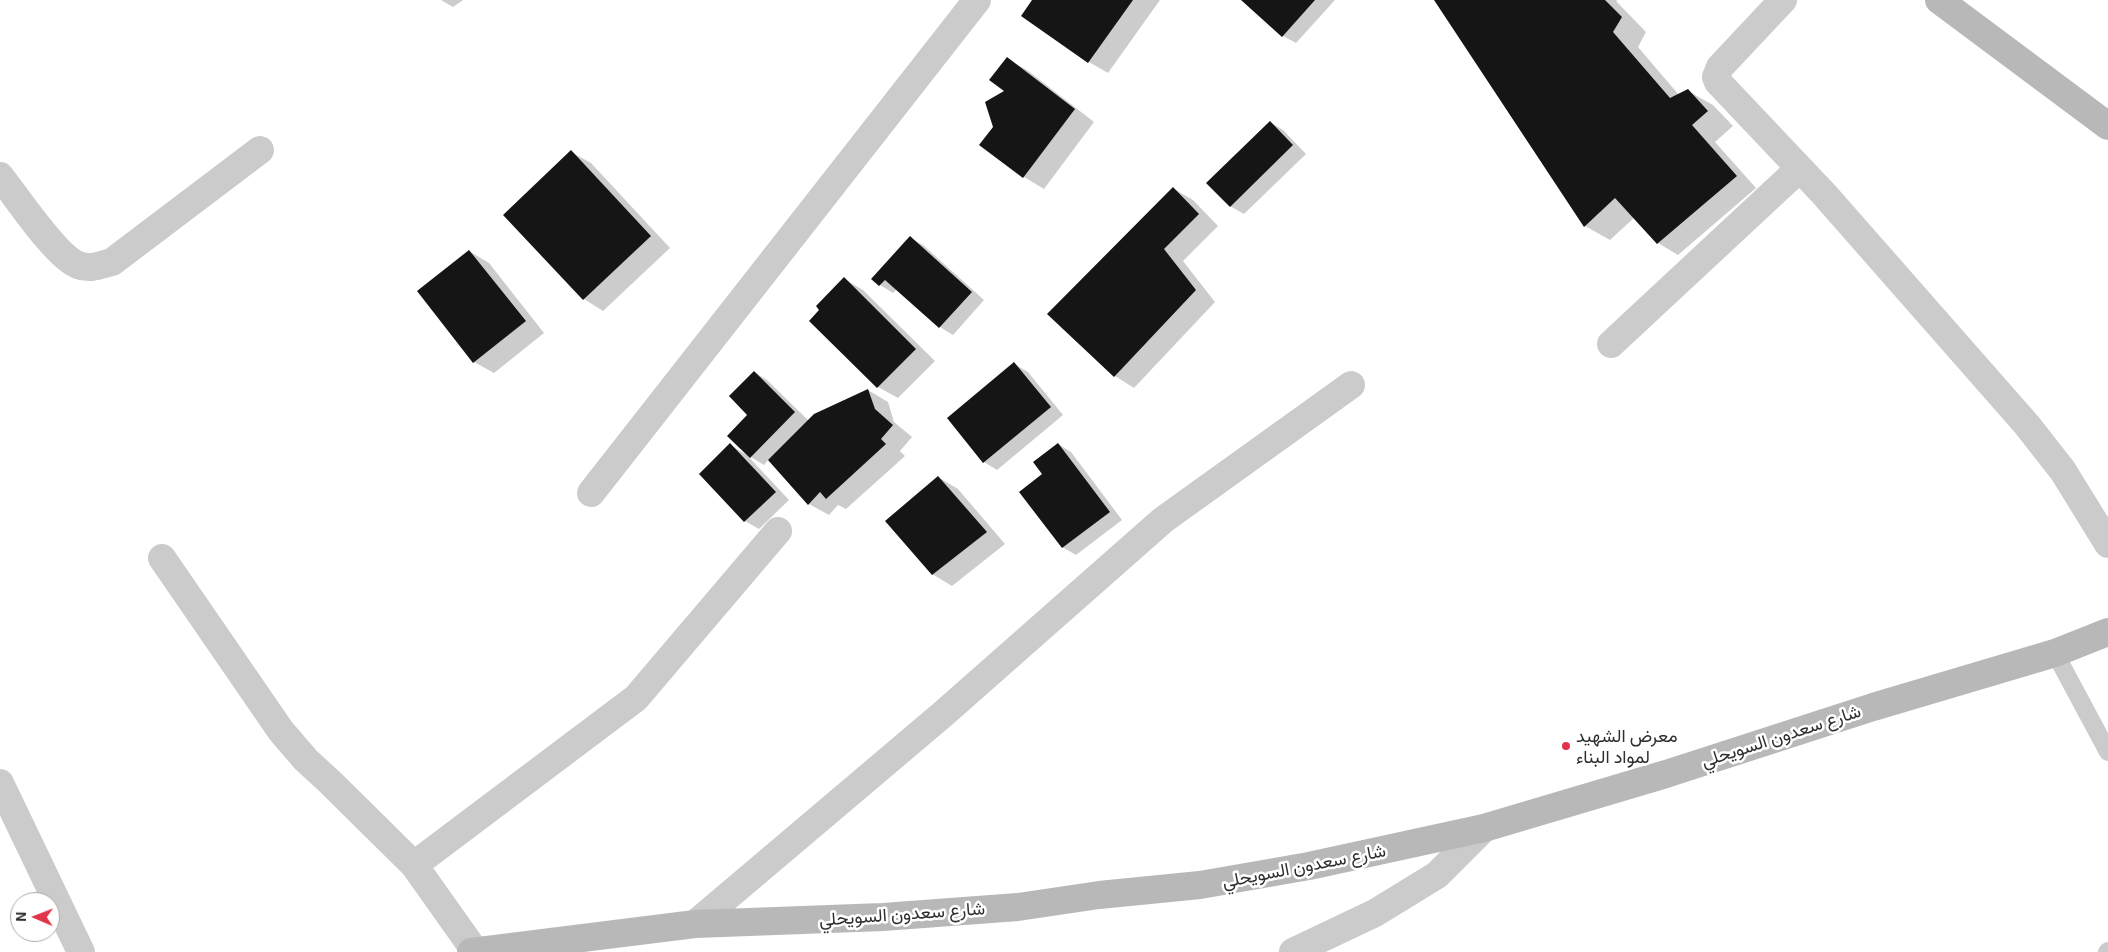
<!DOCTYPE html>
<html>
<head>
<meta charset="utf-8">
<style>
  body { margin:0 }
  #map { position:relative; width:2108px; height:952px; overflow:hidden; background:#fff; font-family:"Exo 2",sans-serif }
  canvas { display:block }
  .north { position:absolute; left:10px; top:892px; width:50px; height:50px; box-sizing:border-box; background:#fff; border:1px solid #ababab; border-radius:50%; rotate:271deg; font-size:14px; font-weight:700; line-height:20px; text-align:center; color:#2e2e2e }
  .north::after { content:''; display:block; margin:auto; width:18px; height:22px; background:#e1334a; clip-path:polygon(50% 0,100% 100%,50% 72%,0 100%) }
</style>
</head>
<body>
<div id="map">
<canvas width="2108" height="952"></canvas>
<div class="north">N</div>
</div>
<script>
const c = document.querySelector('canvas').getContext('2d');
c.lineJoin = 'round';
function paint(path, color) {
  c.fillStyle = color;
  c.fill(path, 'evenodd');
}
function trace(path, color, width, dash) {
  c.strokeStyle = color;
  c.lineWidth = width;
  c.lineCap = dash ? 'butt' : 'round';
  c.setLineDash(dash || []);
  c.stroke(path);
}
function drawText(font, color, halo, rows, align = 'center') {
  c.font = font + ' "Exo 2",Vazirmatn,sans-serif';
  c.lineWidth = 5;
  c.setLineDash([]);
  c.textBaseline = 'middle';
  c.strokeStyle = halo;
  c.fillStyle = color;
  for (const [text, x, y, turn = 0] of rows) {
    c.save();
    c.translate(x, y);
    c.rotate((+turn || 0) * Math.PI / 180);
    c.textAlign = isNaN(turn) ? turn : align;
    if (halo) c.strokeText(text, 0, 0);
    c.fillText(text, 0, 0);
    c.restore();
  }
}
paint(new Path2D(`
  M 441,0 L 463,0 L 453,7 Z
  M 1034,0 L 1160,0 L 1108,73 L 1089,62 L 1023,15 Z
  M 1243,0 L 1335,0 L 1296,43 L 1283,36 Z
  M 1436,0 L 1618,0 L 1616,1 L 1646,32 L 1638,47 L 1679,95 L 1688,91 L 1713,105 L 1733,126 L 1715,142 L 1756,188 L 1678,255 L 1658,243 L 1635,217 L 1610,240 L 1585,226 Z
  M 1007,59 L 1027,70 L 1094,122 L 1044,189 L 1024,177 L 981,144 L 994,127 L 1006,91 Z
  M 1270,122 L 1283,130 L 1306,154 L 1244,214 L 1230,206 Z
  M 571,152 L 591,163 L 670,248 L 603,311 L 584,299 L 505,215 Z
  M 1174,189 L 1193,200 L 1218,226 L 1183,261 L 1215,302 L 1134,388 L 1115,376 L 1049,314 Z
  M 910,238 L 923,245 L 984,300 L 953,335 L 940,327 L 897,289 L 893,293 L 880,285 Z
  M 469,251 L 489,263 L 544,333 L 494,373 L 474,362 L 419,292 Z
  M 844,279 L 863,290 L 935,361 L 898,398 L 878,387 L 811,320 Z
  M 1014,364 L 1028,372 L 1063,415 L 997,470 L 984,462 Z
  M 754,372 L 767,380 L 809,421 L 868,390 L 888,402 L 894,422 L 912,437 L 900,451 L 905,456 L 846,509 L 838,505 L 829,515 L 809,504 L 769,459 L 764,465 L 746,454 L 789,500 L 759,529 L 745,521 L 730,445 L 747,455 Z
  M 1058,444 L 1071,452 L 1122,520 L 1076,555 L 1062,547 L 1044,474 Z
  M 938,477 L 958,489 L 1005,544 L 952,586 L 932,574 Z`), '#0003');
paint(new Path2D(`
  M 1032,0 L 1133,0 L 1088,63 L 1021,16 Z
  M 1241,0 L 1315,0 L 1282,37 Z
  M 1434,0 L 1605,0 L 1622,17 L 1613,32 L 1670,98 L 1688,89 L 1708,111 L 1692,125 L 1737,176 L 1657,244 L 1615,198 L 1584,227 Z
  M 1007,57 L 1075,109 L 1023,178 L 979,145 L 993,127 L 985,102 L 1004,91 L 989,80 Z
  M 1270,121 L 1293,145 L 1230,207 L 1206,183 Z
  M 571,150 L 651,236 L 583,300 L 503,215 Z
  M 1173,187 L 1199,214 L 1164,249 L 1196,290 L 1114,377 L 1047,314 Z
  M 910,236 L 972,292 L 939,328 L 885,280 L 879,286 L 871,279 Z
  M 469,250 L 526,321 L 473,363 L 417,291 Z
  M 844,277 L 916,349 L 877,388 L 809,321 L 819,310 L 816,306 Z
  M 1014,362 L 1051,407 L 983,463 L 947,418 Z
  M 754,371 L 795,412 L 750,458 L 727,436 L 747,415 L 729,396 Z
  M 868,389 L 875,409 L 893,425 L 881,439 L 886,444 L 826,499 L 820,492 L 808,505 L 768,460 L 814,414 Z
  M 730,443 L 776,492 L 744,522 L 699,474 Z
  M 1058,443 L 1110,512 L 1062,548 L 1019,492 L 1042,474 L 1033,462 Z
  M 938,476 L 987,532 L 932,575 L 885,521 Z`), '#151515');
trace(new Path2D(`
  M 2055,653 L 2108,752
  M 2107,952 L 2108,951`), '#cbcbcb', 18);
trace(new Path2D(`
  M 1783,0 L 1720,67 L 1716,77 L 1718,82 L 1824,194 L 2027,425 L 2063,471 L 2108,544
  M 0,176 C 16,196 56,257 78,265 C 90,270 100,265 112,262 L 260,150
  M 1611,344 L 1799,169
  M 591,493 L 977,0
  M 162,558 L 281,731 L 306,760 L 330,782 L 414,865 L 475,951
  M 0,783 L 81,952
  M 414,865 L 636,698 L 778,531
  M 695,924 L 943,714 L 1163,520 L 1351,385
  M 1293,952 L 1375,913 L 1437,875 L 1484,828`), '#cbcbcb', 28);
trace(new Path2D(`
  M 1939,0 L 2108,126
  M 471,952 L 695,924 L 883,917 L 1018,907 L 1099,895 L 1200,885 L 1309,866 L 1484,828 L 1666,774 L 1873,707 L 2055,653 L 2108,632`), '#b8b8b8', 28);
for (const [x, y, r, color] of [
  [1566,746,5,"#e1334a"]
]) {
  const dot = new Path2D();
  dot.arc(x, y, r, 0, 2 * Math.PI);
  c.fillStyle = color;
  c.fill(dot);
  trace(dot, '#fff', 2);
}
drawText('18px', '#2e2e2e', '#fff', [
  ["معرض الشهيد",1576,736],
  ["لمواد البناء",1576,757]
], 'left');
drawText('18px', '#2e2e2e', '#fff', [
  ["شارع سعدون السويحلي",1781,736,-18],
  ["شارع سعدون السويحلي",1304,866,-11],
  ["شارع سعدون السويحلي",902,914,-4]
]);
</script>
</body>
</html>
